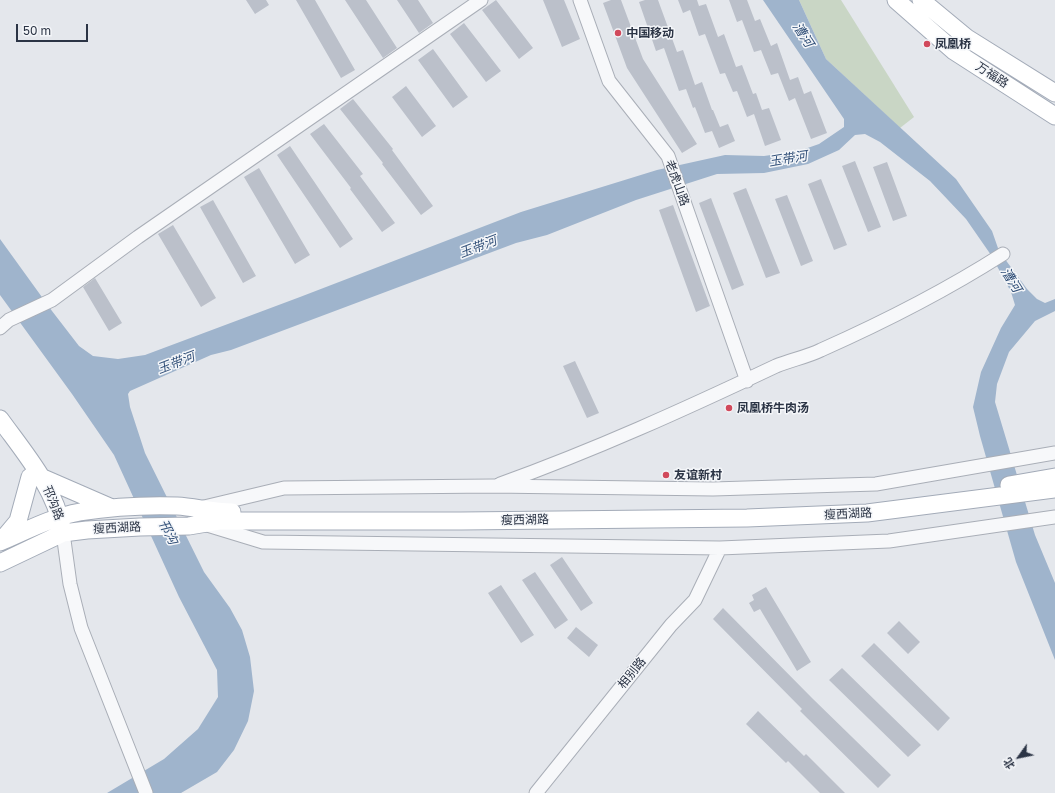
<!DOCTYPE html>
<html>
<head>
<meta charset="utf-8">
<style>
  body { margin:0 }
  #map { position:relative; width:1055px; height:793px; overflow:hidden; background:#e4e7ec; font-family:"Golos Text","Noto Sans SC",sans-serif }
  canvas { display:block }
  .north { position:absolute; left:999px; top:737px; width:40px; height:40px; -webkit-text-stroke:3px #f4f6f9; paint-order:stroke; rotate:237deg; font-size:11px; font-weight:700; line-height:16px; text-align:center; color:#2b3445 }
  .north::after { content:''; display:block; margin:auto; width:14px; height:18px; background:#2b3445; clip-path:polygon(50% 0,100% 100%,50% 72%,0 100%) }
  .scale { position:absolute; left:16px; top:24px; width:72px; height:18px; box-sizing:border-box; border:2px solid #2b3445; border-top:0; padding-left:5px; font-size:12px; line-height:14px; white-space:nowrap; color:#2b3445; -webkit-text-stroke:3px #f4f6f9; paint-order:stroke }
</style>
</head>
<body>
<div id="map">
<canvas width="1055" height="793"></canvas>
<div class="north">北</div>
<div class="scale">50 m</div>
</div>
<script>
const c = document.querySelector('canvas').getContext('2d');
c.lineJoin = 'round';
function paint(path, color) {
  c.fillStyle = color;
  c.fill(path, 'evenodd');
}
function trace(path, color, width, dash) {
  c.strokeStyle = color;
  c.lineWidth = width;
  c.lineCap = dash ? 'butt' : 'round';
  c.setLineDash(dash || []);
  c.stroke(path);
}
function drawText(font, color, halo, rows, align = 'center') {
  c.font = font + ' "Golos Text","Noto Sans SC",sans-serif';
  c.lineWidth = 3;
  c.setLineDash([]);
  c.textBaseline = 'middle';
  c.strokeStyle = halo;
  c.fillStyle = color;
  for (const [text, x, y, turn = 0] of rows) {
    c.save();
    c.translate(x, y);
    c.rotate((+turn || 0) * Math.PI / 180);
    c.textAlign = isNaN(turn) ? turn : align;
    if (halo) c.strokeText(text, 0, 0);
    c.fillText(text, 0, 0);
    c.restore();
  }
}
paint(new Path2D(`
  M 799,0 L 841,0 L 914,117 L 900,128 L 826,59 Z`), '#c9d6c5');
paint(new Path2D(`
  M 763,0 L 799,0 L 826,59 L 956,179 L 992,231 L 999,251 L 1027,289 L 1037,299 L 1045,303 L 1055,299 L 1055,311 L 1035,321 L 1009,352 L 997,384 L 995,402 L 1035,535 L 1055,583 L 1055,660 L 1016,562 L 980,436 L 973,407 L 981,372 L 1001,328 L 1015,305 L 1011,292 L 991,255 L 966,219 L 930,181 L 880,142 L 865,134 L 855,135 L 839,150 L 808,164 L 764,173 L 717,174 L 636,200 L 547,235 L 516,243 L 231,350 L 211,355 L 130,391 L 128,394 L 130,407 L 145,453 L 204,572 L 230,608 L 242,630 L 250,657 L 254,691 L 248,721 L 234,750 L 217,772 L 181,793 L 107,793 L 164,759 L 198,729 L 218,697 L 217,670 L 179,597 L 114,455 L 72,394 L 0,295 L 0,239 L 52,311 L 79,346 L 93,356 L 118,359 L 145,355 L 300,297 L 521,212 L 657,170 L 725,155 L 764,156 L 799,151 L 819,144 L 844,127 L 844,119 Z`), '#9fb4cc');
paint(new Path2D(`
  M 246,0 L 266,0 L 269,5 L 255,14 Z
  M 296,0 L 315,0 L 355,70 L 341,78 Z
  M 345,0 L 366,0 L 397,48 L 383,58 Z
  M 397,0 L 418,0 L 433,23 L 419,33 Z
  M 496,0 L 533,48 L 519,59 L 482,10 Z
  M 543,0 L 564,0 L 580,39 L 562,47 Z
  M 611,0 L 621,0 L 643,59 L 697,144 L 682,153 L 627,68 L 603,3 Z
  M 645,0 L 658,0 L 677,52 L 683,50 L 695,85 L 702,82 L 712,110 L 713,110 L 720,127 L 728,124 L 735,141 L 719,148 L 712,131 L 705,133 L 695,107 L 693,108 L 686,89 L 679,91 L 664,48 L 656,51 L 639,2 Z
  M 678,0 L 697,0 L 699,6 L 706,4 L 718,37 L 724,34 L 736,67 L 742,65 L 753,94 L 756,93 L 762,110 L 769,108 L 781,140 L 765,146 L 754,114 L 747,117 L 737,91 L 733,92 L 725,73 L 720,74 L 705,34 L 699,36 L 690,10 L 683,13 Z
  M 729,0 L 747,0 L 755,21 L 760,19 L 771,46 L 777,43 L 790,80 L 798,77 L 804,94 L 811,91 L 827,133 L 811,139 L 795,98 L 789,101 L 778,73 L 771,75 L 761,50 L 754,52 L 742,20 L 737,22 Z
  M 464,23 L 501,71 L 486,82 L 450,34 Z
  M 433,49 L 468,97 L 453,108 L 418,60 Z
  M 406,86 L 436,126 L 422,137 L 392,97 Z
  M 353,99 L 393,149 L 392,150 L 433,206 L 421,215 L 382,164 L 383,163 L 340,109 Z
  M 324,124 L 363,174 L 360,176 L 395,223 L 382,232 L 350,189 L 351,188 L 310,134 Z
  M 290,146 L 353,239 L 340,248 L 277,155 Z
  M 855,161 L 881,227 L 868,232 L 842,166 Z
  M 887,162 L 907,216 L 893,221 L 873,167 Z
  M 259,168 L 310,255 L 295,264 L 244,177 Z
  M 821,179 L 847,245 L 834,250 L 808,184 Z
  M 746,188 L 780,273 L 766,278 L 733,193 Z
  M 787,195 L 813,261 L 801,266 L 775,199 Z
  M 711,198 L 744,285 L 732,290 L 699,203 Z
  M 213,200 L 256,276 L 243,283 L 200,207 Z
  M 673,205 L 710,306 L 696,312 L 659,210 Z
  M 173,225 L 216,298 L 201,307 L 158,234 Z
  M 95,278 L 122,323 L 109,331 L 83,287 Z
  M 575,361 L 599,413 L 587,418 L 563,366 Z
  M 562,557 L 593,603 L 581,611 L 550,565 Z
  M 535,572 L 568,620 L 555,629 L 522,580 Z
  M 501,585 L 534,635 L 521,643 L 488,593 Z
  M 766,587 L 811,662 L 797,671 L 760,609 L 754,612 L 749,603 L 754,600 L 752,595 Z
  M 723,608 L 812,698 L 891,775 L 878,788 L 800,711 L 802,709 L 713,619 Z
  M 899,621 L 920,642 L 908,654 L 887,633 Z
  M 576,627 L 598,645 L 589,657 L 567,638 Z
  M 874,643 L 950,718 L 938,731 L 861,656 Z
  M 842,668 L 921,745 L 908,757 L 829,680 Z
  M 758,711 L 804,756 L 806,754 L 845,793 L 820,793 L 788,761 L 786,763 L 746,724 Z`), '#bbc0ca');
const minor = new Path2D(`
  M 580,0 L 609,81 L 668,156 L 747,381
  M 0,328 L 9,320 L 52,300 L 138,237 L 481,0
  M 500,484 C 595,450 685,409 776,366 C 790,360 807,357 821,350 C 884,322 945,291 1003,254
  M 204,507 L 284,488 L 493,486 L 713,489 L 876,484 L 1055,453
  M 204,524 L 263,542 L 720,548 L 889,541 L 1055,517
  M 63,533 L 70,584 L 81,628 L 146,793
  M 536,793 L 671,625 L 695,600 L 720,548`);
const major = new Path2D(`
  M 896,0 L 954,51 L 1055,116
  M 921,0 L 967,38 L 1055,93
  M 0,419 C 23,451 56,489 62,529
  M 43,478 L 112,508
  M 1009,485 L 1055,477
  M 2,540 L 18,521 L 30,477
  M 0,542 C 26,531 52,517 80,512 C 111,507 145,505 177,506 C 195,507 213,512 232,512
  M 0,563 L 63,533 L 87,530 L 140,527 L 189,526 L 219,521 L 461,521 L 747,518 L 867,513 L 1055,489`);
trace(minor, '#a9aeb7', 15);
trace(major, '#a3abb8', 19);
trace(minor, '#f7f8fa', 13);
trace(major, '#fff', 17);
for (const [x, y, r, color] of [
  [618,33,4,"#d1495b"],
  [927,44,4,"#d1495b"],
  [729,408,4,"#d1495b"],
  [666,475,4,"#d1495b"]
]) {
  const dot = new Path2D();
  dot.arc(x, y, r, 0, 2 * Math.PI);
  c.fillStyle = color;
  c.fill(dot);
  trace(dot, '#f4f6f9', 1.5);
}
drawText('bold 12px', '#2b3445', '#f4f6f9', [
  ["中国移动",626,33],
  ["凤凰桥",935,44],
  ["凤凰桥牛肉汤",737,408],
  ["友谊新村",674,475]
], 'left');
drawText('12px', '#2b3445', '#f4f6f9', [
  ["万福路",992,75,33],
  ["老虎山路",677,183,70],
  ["邗沟路",53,503,68],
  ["瘦西湖路",848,514,-3],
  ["瘦西湖路",525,520,-1],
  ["瘦西湖路",117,528,-3],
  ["相别路",632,673,-51]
]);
drawText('italic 13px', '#34527a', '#f4f6f9', [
  ["漕河",803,35,57],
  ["玉带河",788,159,-9],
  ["玉带河",478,247,-21],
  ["漕河",1011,280,58],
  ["玉带河",176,363,-21],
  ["邗沟",168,532,62]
]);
</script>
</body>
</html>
